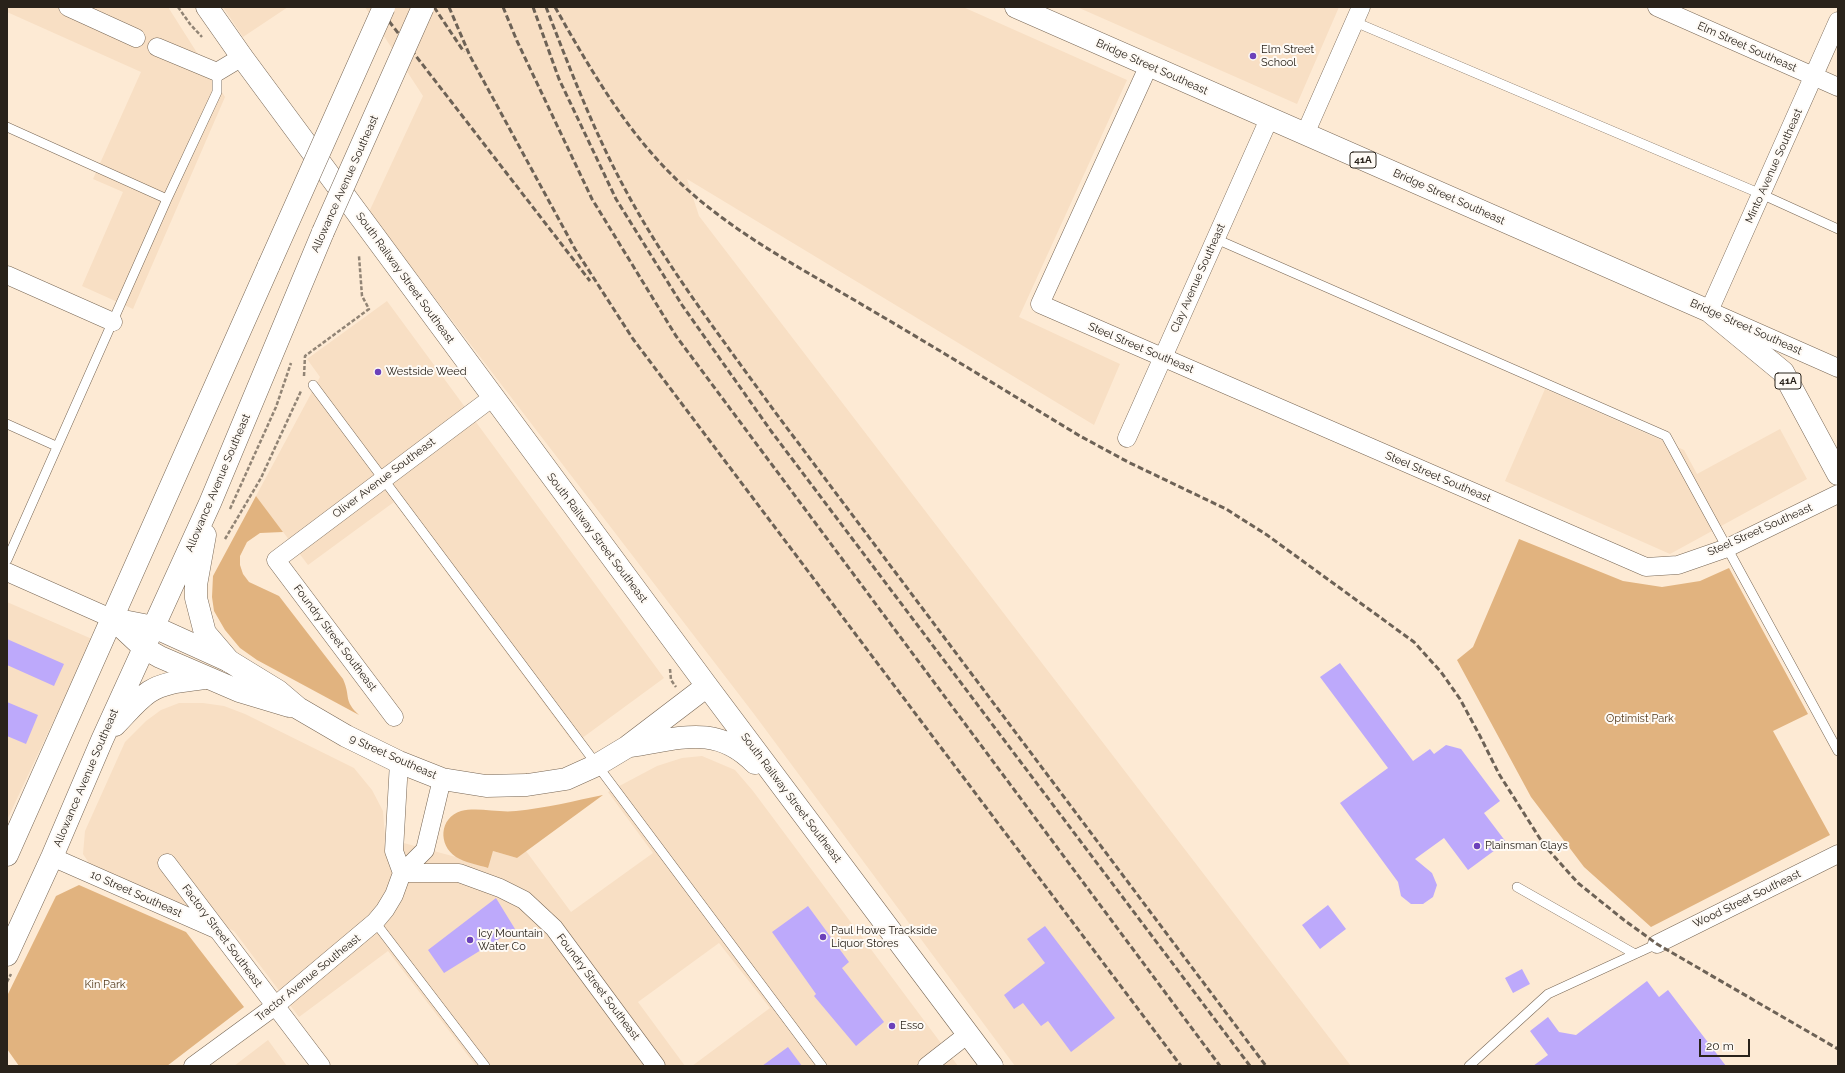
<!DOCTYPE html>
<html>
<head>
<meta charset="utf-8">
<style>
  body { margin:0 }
  #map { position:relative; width:1845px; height:1073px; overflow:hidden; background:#fdead4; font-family:Raleway,sans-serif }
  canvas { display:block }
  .frame { position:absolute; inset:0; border:8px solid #29221a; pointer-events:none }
  .scale { position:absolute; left:1699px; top:1039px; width:51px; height:18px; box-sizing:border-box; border:2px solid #29221a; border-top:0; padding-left:5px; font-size:12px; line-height:14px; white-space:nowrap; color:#29221a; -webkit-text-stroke:3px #fefaf5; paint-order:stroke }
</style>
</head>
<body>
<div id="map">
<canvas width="1845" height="1073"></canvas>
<div class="frame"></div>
<div class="scale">20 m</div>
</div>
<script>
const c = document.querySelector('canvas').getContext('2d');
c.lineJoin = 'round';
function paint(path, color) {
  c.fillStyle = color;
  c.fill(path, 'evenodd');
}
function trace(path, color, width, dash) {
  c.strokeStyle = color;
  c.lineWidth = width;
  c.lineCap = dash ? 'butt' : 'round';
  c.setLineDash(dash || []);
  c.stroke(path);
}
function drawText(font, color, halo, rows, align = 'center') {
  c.font = font + ' Raleway,sans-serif';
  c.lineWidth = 4;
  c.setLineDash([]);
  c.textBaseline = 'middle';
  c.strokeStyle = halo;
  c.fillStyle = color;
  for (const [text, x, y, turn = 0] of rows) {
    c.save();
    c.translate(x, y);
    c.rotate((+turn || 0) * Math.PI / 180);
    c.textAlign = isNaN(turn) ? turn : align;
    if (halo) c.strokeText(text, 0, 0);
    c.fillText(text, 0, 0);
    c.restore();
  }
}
paint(new Path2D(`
  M 7,7 L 168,7 L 225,97 L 133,309 L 82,286 L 123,192 L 93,179 L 141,72 L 7,12 Z
  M 223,7 L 288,7 L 243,37 Z
  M 365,7 L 963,7 L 1127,80 L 1019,317 L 1120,364 L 1094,425 L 687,179 L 699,216 L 1351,1066 L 1015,1066 L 754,714 L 369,212 L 423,96 Z
  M 1077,7 L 1339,7 L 1297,104 Z
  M 387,301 L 664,678 L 574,744 L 394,502 L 308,565 L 256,496 L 320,377 L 307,359 Z
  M 1545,389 L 1684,450 L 1697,474 L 1780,429 L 1807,479 L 1670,554 L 1505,481 Z
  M 7,602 L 92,639 L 7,820 Z
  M 179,703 L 203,703 L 224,706 L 245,714 L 354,768 L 372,790 L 383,811 L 385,838 L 456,857 L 487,868 L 493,851 L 517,858 L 526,851 L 571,912 L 653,853 L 608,792 L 657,766 L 682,758 L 702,756 L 735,770 L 753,791 L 958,1066 L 692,1066 L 770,1008 L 719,943 L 638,1002 L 685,1066 L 476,1066 L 388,951 L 299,1017 L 234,931 L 89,863 L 83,854 L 85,831 L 125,742 L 146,721 L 161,710 Z
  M 268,1040 L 287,1066 L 234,1066 Z`), '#f8dfc4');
paint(new Path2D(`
  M 256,496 L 283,532 L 260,533 L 247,542 L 240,556 L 240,565 L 243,574 L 249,582 L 279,596 L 343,679 C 351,697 343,700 359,715 L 257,660 L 240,648 L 225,630 L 214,611 L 212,597 L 213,576 Z
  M 1519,539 L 1623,581 L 1662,587 L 1700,581 L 1729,568 L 1808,714 L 1773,731 L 1830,835 L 1651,927 L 1584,867 L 1531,797 L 1457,660 L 1473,647 Z
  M 603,795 L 517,858 L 493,851 L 488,868 C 478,865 464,862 456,857 C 438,845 439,818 461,811 C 478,807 498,813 516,811 C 546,808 574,801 603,795 Z
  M 79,885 L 186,932 L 244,1007 L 167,1066 L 19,1066 L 7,1049 L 7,996 L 56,896 Z`), '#e1b37f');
paint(new Path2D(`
  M 7,639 L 64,664 L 54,686 L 7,665 Z
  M 1340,663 L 1413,761 L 1430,749 L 1434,754 L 1446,745 L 1461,749 L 1500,801 L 1484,813 L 1506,842 L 1468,870 L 1444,838 L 1415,859 L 1432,873 L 1437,885 L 1433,897 L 1423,904 L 1411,904 L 1401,896 L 1398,882 L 1340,803 L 1388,768 L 1320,677 Z
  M 7,702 L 38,715 L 26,744 L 7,736 Z
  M 496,898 L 515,929 L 444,973 L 428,950 Z
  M 1328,905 L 1346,929 L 1320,949 L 1302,925 Z
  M 808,906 L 849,962 L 842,968 L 884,1022 L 856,1046 L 814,996 L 816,994 L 772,932 Z
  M 1045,926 L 1115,1018 L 1071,1052 L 1048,1021 L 1041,1026 L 1023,1003 L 1014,1009 L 1004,995 L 1045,963 L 1027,939 Z
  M 1522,969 L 1530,984 L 1513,993 L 1505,978 Z
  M 1647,981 L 1659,997 L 1668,990 L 1726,1066 L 1533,1066 L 1548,1055 L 1530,1031 L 1548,1017 L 1559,1032 L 1576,1035 Z
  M 788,1047 L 802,1066 L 762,1066 Z`), '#bda9fb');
const service = new Path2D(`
  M 1355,22 L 1761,194 L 1838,229
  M 7,127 L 167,199
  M 1216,239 L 1666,436 L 1838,751
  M 313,385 L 822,1066
  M 7,424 L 56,446
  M 7,560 L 167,199 L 217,92 L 217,72
  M 1517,887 L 1635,954
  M 375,922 L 485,1066
  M 1469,1066 L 1548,994 L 1657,944`);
const minor = new Path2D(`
  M 68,7 L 136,38
  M 1657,7 L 1838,87
  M 1838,21 L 1709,311 L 1838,368
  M 157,47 L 217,72 L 242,57
  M 1149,65 L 1040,304 L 1646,567 L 1678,565 L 1727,548 L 1838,494
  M 1305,134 L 1361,7
  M 7,275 L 113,322
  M 1127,438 L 1269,119
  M 7,572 L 113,619
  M 394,717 L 276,560 L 493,397
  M 399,762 L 394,851 L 402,873
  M 52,857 L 218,930
  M 167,863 L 321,1066
  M 402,873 L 459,873 L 500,888 L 524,900 L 554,928 L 656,1066
  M 1657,944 L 1838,854
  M 193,1066 L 275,1006 L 375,922 L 385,910 L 394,895 L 402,873 L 425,850 L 442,779
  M 927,1066 L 968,1034`);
const tertiary = new Path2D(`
  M 207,7 L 242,57 L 707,686 L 992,1066
  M 113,619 L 154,627 L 229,661 L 278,691 L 298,708 L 346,736 L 399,762 L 442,779 L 486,786 L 527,785 L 566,779 L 597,765 L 627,747 L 707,686
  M 113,619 L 144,648 L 160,657 L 239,691 L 289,706
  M 630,746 C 679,739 716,723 755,763`);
const secondary = new Path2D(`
  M 205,535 L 196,585 L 196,598 L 205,633 L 229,661
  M 115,725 C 126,714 136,701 149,692 C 166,681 187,681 206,678
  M 7,855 L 269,265
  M 7,955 L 52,857 L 102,740 L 210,503 L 323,232`);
const primary = new Path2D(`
  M 1016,7 L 1709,311 L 1783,372 L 1838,474`);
trace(service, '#776654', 10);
trace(minor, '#776654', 19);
trace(tertiary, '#776654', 23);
trace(secondary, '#776654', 23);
trace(primary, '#776654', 23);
trace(new Path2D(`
  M 178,7 L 190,24 L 202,37
  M 304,376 L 305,356 L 369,309 L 362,296 L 359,256
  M 230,509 L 276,407 L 291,363
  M 225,539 L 261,478 L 301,391
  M 670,669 L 671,680 L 676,687
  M 7,982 L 11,974`), '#918475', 2.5, [4, 2]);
trace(service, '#fff', 9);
trace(minor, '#fff', 18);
trace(tertiary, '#fff', 22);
trace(secondary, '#fff', 22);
trace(primary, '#fff', 22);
trace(new Path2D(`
  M 378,7 L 590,281
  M 434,7 L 464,52
  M 449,7 L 470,56 L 575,249 L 633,339 L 1181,1066
  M 503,7 L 517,41 L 592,199 L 676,336 L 1220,1066
  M 533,7 L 559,79 L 616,199 L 682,305 L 771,431 L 1250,1066
  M 546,7 C 570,69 594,132 626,191 C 668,269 723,340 775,412 L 1266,1066
  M 555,7 C 593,74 631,140 689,191 C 742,238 806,271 866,307 C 938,349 1009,393 1080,436 L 1128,462 L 1226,509 L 1267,535 L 1414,642 L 1441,672 L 1460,699 L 1480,736 L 1499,774 L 1544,845 L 1578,883 L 1624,920 L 1657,944 L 1838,1049`), '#6d6256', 3, [6, 3]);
const secondaryBridge = new Path2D(`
  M 323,232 L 423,7
  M 269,265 L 384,7`);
trace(secondaryBridge, '#776654', 23, []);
trace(secondaryBridge, '#fff', 22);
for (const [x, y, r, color] of [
  [1253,56,4,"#6b41ba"],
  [378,372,4,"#6b41ba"],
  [1477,846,4,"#6b41ba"],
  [823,937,4,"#6b41ba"],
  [470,940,4,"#6b41ba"],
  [892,1026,4,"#6b41ba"]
]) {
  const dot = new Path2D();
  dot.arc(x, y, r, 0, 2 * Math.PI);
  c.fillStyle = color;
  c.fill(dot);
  trace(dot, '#fefaf5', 1.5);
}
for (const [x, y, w] of [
  [1363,160,26],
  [1788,381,26]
]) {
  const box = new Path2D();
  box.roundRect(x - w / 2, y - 8, w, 16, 3);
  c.fillStyle = '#fefaf5';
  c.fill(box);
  trace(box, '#29221a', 1);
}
drawText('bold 10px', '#29221a', null, [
  ["41A",1363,160],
  ["41A",1788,381]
]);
drawText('11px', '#29221a', '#fefaf5', [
  ["Elm Street Southeast",1747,47,24],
  ["Bridge Street Southeast",1152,67,24],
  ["Minto Avenue Southeast",1774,166,-66],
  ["Allowance Avenue Southeast",345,184,-66],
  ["Bridge Street Southeast",1449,197,24],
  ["South Railway Street Southeast",405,278,54],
  ["Clay Avenue Southeast",1198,278,-66],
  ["Bridge Street Southeast",1746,327,24],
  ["Steel Street Southeast",1141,348,23],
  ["Steel Street Southeast",1438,477,23],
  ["Oliver Avenue Southeast",384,478,-37],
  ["Allowance Avenue Southeast",218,483,-67],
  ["Steel Street Southeast",1760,530,-24],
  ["South Railway Street Southeast",597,538,53],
  ["Foundry Street Southeast",335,638,53],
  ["9 Street Southeast",393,757,24],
  ["Allowance Avenue Southeast",86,778,-67],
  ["South Railway Street Southeast",791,798,53],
  ["10 Street Southeast",136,894,24],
  ["Wood Street Southeast",1747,899,-26],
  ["Factory Street Southeast",222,936,53],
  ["Tractor Avenue Southeast",308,978,-39],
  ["Foundry Street Southeast",598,987,53]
]);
drawText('11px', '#29221a', '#fefaf5', [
  ["Elm Street",1261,50],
  ["School",1261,63],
  ["Westside Weed",386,372],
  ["Plainsman Clays",1485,846],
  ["Paul Howe Trackside",831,931],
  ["Liquor Stores",831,944],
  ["Icy Mountain",478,934],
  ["Water Co",478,947],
  ["Esso",900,1026]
], 'left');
drawText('11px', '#543a1b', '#fefaf5', [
  ["Optimist Park",1640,719],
  ["Kin Park",105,985]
]);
</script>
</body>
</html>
